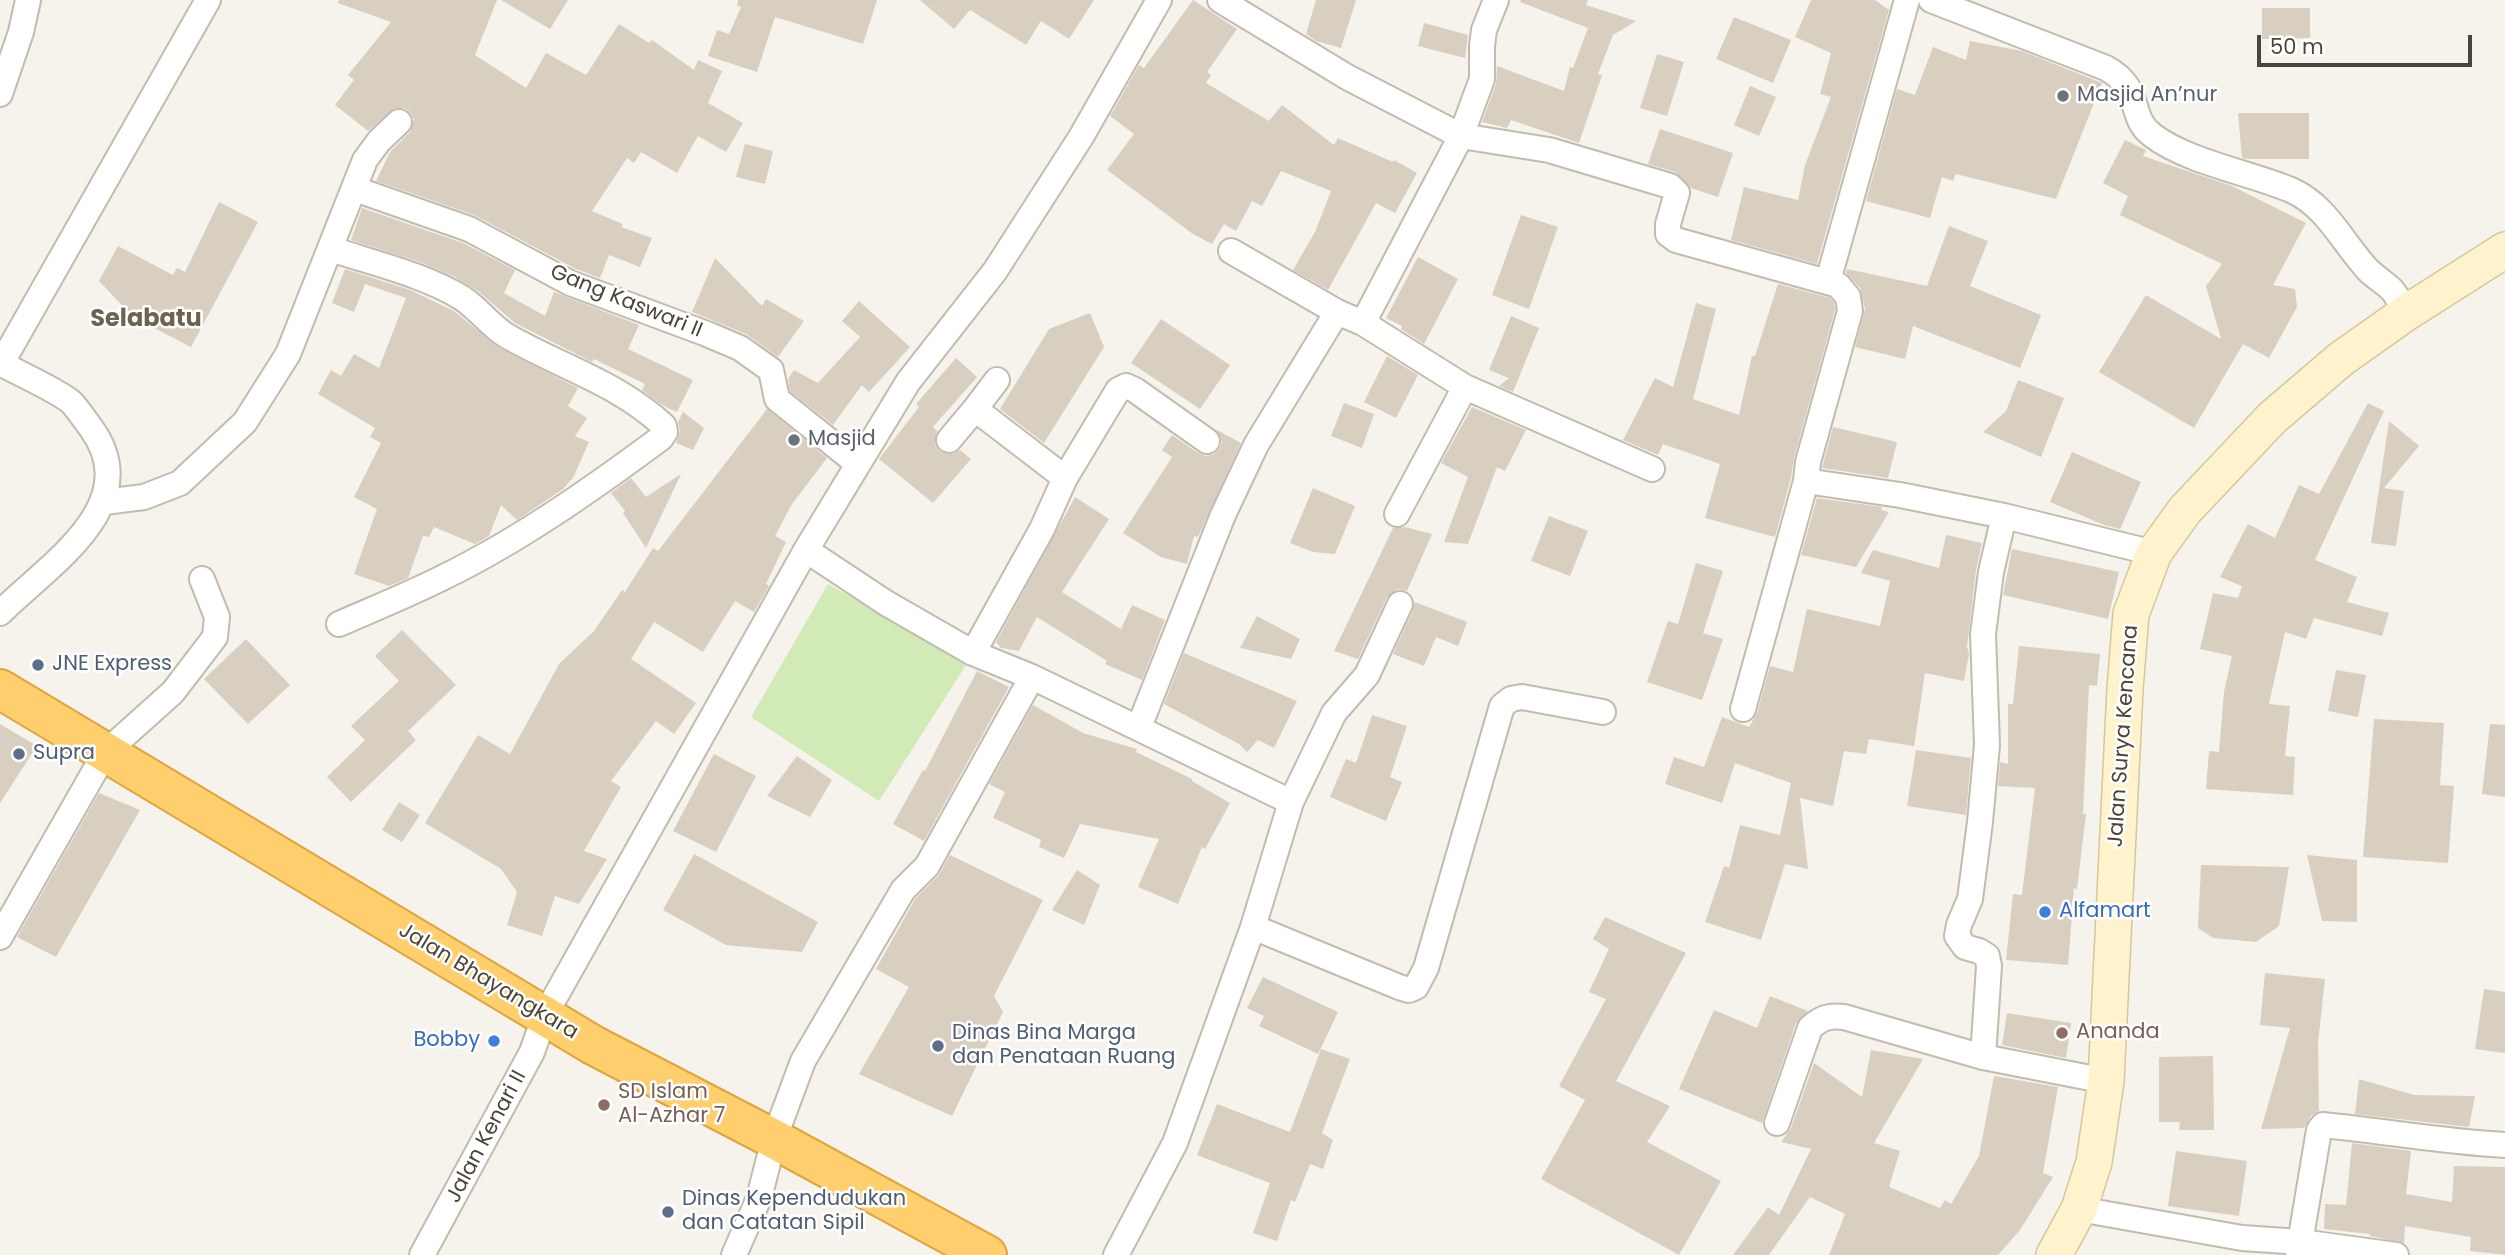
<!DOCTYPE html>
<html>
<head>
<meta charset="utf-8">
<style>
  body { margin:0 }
  #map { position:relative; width:2505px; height:1255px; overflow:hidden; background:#f6f3ec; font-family:Poppins,sans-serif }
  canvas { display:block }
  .scale { position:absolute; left:2257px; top:35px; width:215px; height:32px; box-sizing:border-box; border:4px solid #4b4439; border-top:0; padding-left:9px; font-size:21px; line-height:24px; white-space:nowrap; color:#4b4439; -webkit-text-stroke:5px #fff; paint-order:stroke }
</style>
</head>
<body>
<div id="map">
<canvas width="2505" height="1255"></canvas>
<div class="scale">50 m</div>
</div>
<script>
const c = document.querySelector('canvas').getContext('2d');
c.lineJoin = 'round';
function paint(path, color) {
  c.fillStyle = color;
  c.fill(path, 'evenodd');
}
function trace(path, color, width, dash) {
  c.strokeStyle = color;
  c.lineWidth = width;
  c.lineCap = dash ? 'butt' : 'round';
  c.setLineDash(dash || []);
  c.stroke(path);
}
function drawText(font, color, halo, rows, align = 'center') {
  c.font = font + ' Poppins,sans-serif';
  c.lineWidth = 5;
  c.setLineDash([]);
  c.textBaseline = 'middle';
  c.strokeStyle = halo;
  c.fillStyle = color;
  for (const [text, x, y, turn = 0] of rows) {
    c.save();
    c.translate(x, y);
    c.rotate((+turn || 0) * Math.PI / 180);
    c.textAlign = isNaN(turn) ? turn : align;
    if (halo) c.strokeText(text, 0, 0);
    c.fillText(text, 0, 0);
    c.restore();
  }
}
paint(new Path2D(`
  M 828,584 L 968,662 L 879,801 L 751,717 Z`), '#d2eab5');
paint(new Path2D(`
  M 339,0 L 497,0 L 475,55 L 526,88 L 546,53 L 586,75 L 619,24 L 649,43 L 652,40 L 694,70 L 698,60 L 722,71 L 708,103 L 743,123 L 726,152 L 698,136 L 677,173 L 641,152 L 634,163 L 627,158 L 592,211 L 623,224 L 621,227 L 652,238 L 640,267 L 609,255 L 600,278 L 576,269 L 474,215 L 376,181 L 390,152 L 410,132 L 414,119 L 410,112 L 404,108 L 395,108 L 368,131 L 335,105 L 354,80 L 348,75 L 391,22 L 338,3 Z
  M 501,0 L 568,0 L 550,29 Z
  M 738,0 L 877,0 L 863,44 L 775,17 L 757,72 L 708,56 L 717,30 L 729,34 L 741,7 L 737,6 Z
  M 920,0 L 1094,0 L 1069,39 L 1041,21 L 1026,45 L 970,10 L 954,29 Z
  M 1193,0 L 1237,29 L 1207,72 L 1211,75 L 1206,83 L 1269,121 L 1282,105 L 1334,145 L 1338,138 L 1393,162 L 1394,160 L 1417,173 L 1395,213 L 1376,203 L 1328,290 L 1293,270 L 1315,232 L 1331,191 L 1281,171 L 1262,206 L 1252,201 L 1236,231 L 1224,224 L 1212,244 L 1193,234 L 1107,170 L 1134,134 L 1110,116 L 1139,65 L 1144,68 Z
  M 1316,0 L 1356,0 L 1341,48 L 1316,41 L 1306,34 Z
  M 1521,0 L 1588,0 L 1586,5 L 1636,21 L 1613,35 L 1598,74 L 1602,75 L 1579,143 L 1511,120 L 1507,128 L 1482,122 L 1496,84 L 1497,66 L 1564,91 L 1570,67 L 1573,68 L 1588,28 L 1520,2 Z
  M 1811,0 L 1875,0 L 1889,10 L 1817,264 L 1731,240 L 1744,187 L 1798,200 L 1805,165 L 1831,97 L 1820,94 L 1831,53 L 1795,37 Z
  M 2262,8 L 2310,8 L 2310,38 L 2262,39 Z
  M 1734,17 L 1791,40 L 1773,83 L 1716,59 Z
  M 1424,23 L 1468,35 L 1465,58 L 1418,46 Z
  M 1970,41 L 2022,51 L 2102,83 L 2056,199 L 1956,174 L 1953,181 L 1942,177 L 1930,218 L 1866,201 L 1897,89 L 1915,95 L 1933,47 L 1966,60 Z
  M 1657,54 L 1684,62 L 1667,116 L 1640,108 Z
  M 1750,86 L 1776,97 L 1759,136 L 1734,125 Z
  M 2238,113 L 2309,113 L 2309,159 L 2248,159 L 2242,158 Z
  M 1660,129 L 1733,153 L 1718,197 L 1691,188 L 1675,172 L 1648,164 Z
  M 2125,140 L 2146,150 L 2143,156 L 2232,186 L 2306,223 L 2273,285 L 2295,289 L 2297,307 L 2269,358 L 2243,344 L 2194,428 L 2099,372 L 2146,295 L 2221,339 L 2206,286 L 2222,264 L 2120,215 L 2128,196 L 2103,183 Z
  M 745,144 L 773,151 L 765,184 L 736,177 Z
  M 219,202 L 258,222 L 191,347 L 133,317 L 99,281 L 118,246 L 173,275 L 177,268 L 185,272 Z
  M 362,208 L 463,243 L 515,270 L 504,293 L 545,316 L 554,292 L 639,325 L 628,349 L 693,380 L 677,412 L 662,405 L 642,390 L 645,384 L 594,359 L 592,362 L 515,323 L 478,291 L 455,277 L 420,262 L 351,240 Z
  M 1521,215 L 1558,227 L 1529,309 L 1492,295 Z
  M 1949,226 L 1988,241 L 1970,286 L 2041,315 L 2020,368 L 1913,326 L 1905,359 L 1855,347 L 1865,309 L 1860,288 L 1846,273 L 1847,269 L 1927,286 Z
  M 1418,257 L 1458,279 L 1424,344 L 1401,329 L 1402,326 L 1386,318 Z
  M 715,258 L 762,306 L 766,299 L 804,321 L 778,357 L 746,334 L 692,312 Z
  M 345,269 L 410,290 L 454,311 L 499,348 L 578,388 L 568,406 L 587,418 L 575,436 L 589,442 L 573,478 L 563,489 L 517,520 L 501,505 L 489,536 L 475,544 L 434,527 L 429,537 L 423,536 L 408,578 L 389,586 L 354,574 L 377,509 L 354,497 L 381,443 L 370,437 L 375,428 L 318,394 L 331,370 L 341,376 L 354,354 L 379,368 L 406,298 L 365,284 L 354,312 L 332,303 Z
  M 1778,284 L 1830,298 L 1834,303 L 1835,310 L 1794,458 L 1791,478 L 1775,537 L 1705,518 L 1720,464 L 1663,444 L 1658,455 L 1623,440 L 1655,378 L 1673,387 L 1696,303 L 1716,309 L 1693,399 L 1739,415 L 1752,356 L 1755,356 Z
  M 859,301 L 910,347 L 869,392 L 862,385 L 833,425 L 790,391 L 788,379 L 794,370 L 818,383 L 860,337 L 842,321 Z
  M 1090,313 L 1104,347 L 1044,443 L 1000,409 L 1049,329 Z
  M 1511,316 L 1539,328 L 1513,392 L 1499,386 L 1509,378 L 1489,370 Z
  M 1161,319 L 1230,365 L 1200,409 L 1131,363 Z
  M 1387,356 L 1418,375 L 1396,418 L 1364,402 Z
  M 956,358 L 977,377 L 933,427 L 937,431 L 935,444 L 939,451 L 946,454 L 953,454 L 960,450 L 971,459 L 933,503 L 879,459 L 919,407 L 916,404 Z
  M 2018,380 L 2064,398 L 2041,457 L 1983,432 L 2006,411 Z
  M 1344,403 L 1374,414 L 1362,448 L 1331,436 Z
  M 2368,403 L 2384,411 L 2315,560 L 2357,577 L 2347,602 L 2389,613 L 2382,636 L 2314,618 L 2306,639 L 2285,632 L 2269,704 L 2290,706 L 2285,756 L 2295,757 L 2293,795 L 2206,789 L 2209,751 L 2219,752 L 2224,692 L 2232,656 L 2200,649 L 2213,593 L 2238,598 L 2242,586 L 2220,577 L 2248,524 L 2275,538 L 2299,485 L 2319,494 Z
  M 1472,407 L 1526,430 L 1505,471 L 1497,467 L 1468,544 L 1444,542 L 1468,477 L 1441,463 Z
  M 767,409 L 827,458 L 792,504 L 775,536 L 786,542 L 766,584 L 769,586 L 754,612 L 735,601 L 703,652 L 654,622 L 631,659 L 696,703 L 674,734 L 656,721 L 611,781 L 621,787 L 584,851 L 607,859 L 579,904 L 555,896 L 542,936 L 507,925 L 517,892 L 501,869 L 425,823 L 478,735 L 510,754 L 559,664 L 594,631 L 622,590 L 625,592 L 653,548 L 658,551 Z
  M 683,412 L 704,428 L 693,450 L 676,443 L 680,431 L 678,422 Z
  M 2389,421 L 2419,446 L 2384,488 L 2404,491 L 2396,546 L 2371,543 Z
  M 1833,427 L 1897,442 L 1888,478 L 1822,468 Z
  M 1217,430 L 1241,443 L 1198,537 L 1194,536 L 1187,564 L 1161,557 L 1123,533 L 1172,457 L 1162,450 L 1172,435 L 1198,453 L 1206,456 L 1214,454 L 1219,449 L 1222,442 Z
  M 2072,452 L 2141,482 L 2120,529 L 2104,525 L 2050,502 Z
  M 681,474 L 646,548 L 623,513 L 625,511 L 611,493 L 631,478 L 646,497 Z
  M 1313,488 L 1355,506 L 1335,554 L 1313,552 L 1290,543 Z
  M 1075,497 L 1109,519 L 1062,592 L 1121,629 L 1132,605 L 1165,620 L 1142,680 L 1105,664 L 1107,661 L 1037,617 L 1019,651 L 1001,648 L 996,642 Z
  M 1817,498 L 1882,507 L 1881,510 L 1889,512 L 1856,567 L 1801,555 Z
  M 1549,516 L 1588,531 L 1570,576 L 1531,561 Z
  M 1405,527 L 1432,534 L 1407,591 L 1398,589 L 1387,597 L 1358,659 L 1334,651 L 1393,528 Z
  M 1946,535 L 1982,543 L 1976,570 L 1967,647 L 1969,654 L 1964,681 L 1925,673 L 1914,746 L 1869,739 L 1866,754 L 1844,751 L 1833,806 L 1800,798 L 1808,869 L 1785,864 L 1761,940 L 1705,922 L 1724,866 L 1729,868 L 1740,825 L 1780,835 L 1791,783 L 1735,763 L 1722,803 L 1665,784 L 1674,757 L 1704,767 L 1722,717 L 1749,727 L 1757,713 L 1770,666 L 1793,672 L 1807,609 L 1880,626 L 1890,581 L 1861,573 L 1873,550 L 1939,568 Z
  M 2012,549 L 2119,572 L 2108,619 L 2003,595 Z
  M 1696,563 L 1723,571 L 1703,633 L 1723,639 L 1702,700 L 1647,682 L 1668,621 L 1678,624 Z
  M 1415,602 L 1467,622 L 1458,646 L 1436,637 L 1424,666 L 1393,654 L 1413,610 Z
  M 1257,616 L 1300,639 L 1291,659 L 1240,648 Z
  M 402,630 L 456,685 L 408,731 L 416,740 L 351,802 L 327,777 L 365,740 L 351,726 L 399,681 L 375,656 Z
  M 246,639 L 290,685 L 248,724 L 204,679 Z
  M 2019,646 L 2100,654 L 2097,686 L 2089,685 L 2083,814 L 2086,814 L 2077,889 L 2074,888 L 2068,965 L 2006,960 L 2013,894 L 2022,895 L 2035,788 L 1998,786 L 2000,762 L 2008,764 L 2008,704 L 2013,704 Z
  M 1184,653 L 1297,701 L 1274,748 L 1258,740 L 1247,752 L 1239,744 L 1164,704 Z
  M 2336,670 L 2366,675 L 2358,717 L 2328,711 Z
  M 977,671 L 1009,687 L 924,841 L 893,824 L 923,770 L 925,771 Z
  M 1033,705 L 1083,733 L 1137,749 L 1136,752 L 1192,779 L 1192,781 L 1230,803 L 1205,849 L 1202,847 L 1178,904 L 1138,887 L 1159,839 L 1080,824 L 1064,858 L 1039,847 L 1041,840 L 993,818 L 1005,792 L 989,784 Z
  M 1372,715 L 1407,726 L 1390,777 L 1402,782 L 1386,821 L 1330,797 L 1346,759 L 1356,763 Z
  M 2374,719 L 2444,723 L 2440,785 L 2454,786 L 2448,863 L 2363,857 Z
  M 0,724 L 37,746 L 0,803 Z
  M 2490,724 L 2505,725 L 2505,797 L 2482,794 Z
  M 1916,750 L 1971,758 L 1966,815 L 1907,806 Z
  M 714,754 L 756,776 L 716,852 L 673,831 Z
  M 797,756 L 832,780 L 810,817 L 767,796 Z
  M 99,793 L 140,810 L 56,957 L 17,937 Z
  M 399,802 L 420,815 L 402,842 L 382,830 Z
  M 694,854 L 818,922 L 802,952 L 726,945 L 663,910 Z
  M 950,855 L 1043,900 L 994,996 L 1003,1012 L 952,1116 L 859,1074 L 909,987 L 876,969 L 915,899 L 938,876 Z
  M 2307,855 L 2357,860 L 2357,922 L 2322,921 Z
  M 2201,865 L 2289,867 L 2279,926 L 2256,942 L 2213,938 L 2198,928 Z
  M 1077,870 L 1100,885 L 1084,925 L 1052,910 Z
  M 1605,917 L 1686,953 L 1616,1081 L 1670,1106 L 1647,1142 L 1721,1181 L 1679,1255 L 1541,1179 L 1585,1100 L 1559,1086 L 1606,999 L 1589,992 L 1609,949 L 1593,939 Z
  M 2265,973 L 2325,979 L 2318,1043 L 2319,1111 L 2311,1116 L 2304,1128 L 2261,1129 L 2290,1028 L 2260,1025 Z
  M 1263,977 L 1338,1012 L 1318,1054 L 1259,1026 L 1264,1016 L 1247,1008 Z
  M 2484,989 L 2505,992 L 2505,1053 L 2475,1049 Z
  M 1770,996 L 1808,1011 L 1796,1023 L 1762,1123 L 1679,1089 L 1714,1010 L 1757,1028 Z
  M 2007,1013 L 2071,1023 L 2066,1058 L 2002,1045 Z
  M 1321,1049 L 1350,1059 L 1322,1133 L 1333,1140 L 1323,1169 L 1310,1164 L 1295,1202 L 1291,1200 L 1277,1241 L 1253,1233 L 1270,1183 L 1197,1155 L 1217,1104 L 1290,1132 Z
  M 1871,1050 L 1923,1059 L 1874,1143 L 1900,1151 L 1889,1187 L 1940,1208 L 1945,1200 L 1951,1204 L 1979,1156 L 1994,1076 L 2058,1087 L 2043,1173 L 2053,1177 L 2020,1230 L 1998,1255 L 1829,1255 L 1845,1214 L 1810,1197 L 1769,1255 L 1733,1255 L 1768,1207 L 1779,1215 L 1811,1149 L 1781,1142 L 1791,1128 L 1814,1063 L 1862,1097 Z
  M 2213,1056 L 2214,1130 L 2179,1130 L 2180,1122 L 2159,1122 L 2159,1057 Z
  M 2359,1079 L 2414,1095 L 2475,1096 L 2469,1127 L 2355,1114 Z
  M 2352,1143 L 2411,1151 L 2406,1194 L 2452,1202 L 2454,1166 L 2505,1167 L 2505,1255 L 2470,1251 L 2471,1237 L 2405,1226 L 2404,1243 L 2370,1236 L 2370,1234 L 2324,1229 L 2325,1204 L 2346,1205 Z
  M 2176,1151 L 2247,1161 L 2239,1216 L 2168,1206 Z`), '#d8cfc1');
const street = new Path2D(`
  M 1220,0 L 1347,77 L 1461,136 L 1549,150 L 1670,186 L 1677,193 L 1668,224 L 1668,234 L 1676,240 L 1838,285 L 1848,297 L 1850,311 L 1808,462 L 1806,481 L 1900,495 L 2004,516 L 2154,553
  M 1931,0 L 2106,68 C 2144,89 2127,116 2152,135 C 2187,162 2251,173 2291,190 C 2327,206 2342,242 2368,270 C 2375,277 2385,283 2392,290 C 2398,297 2402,306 2406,313
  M 0,94 L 21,32 L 28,0
  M 355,189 L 469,229 L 570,283 L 707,334 L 740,348 L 771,370 L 777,399 L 858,464
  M 331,249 C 373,263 425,275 462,298 C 479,309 490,326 507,336 C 561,367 618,383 664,426 L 665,432 L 661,438 C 592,489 520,540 442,578 C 408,595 373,609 339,624
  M 1231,251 L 1337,312 L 1363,323 L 1465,387 L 1652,469
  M 1828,281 L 1907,0
  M 1363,323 L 1461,136 L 1482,79 L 1482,46 L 1484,30 L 1496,0
  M 0,363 C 18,373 57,390 71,402 C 78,409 85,420 91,428 C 147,505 48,565 0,613
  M 1,364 L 208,0
  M 997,380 L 975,409 L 1065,478
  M 949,440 L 975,409
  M 104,502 L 144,497 L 180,483 L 245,422 L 288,354 L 365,160 L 379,141 L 399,122
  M 1397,514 L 1465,387
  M 806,550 L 886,603 L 973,653 L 1032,677 L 1291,802 L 1253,927 L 1175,1143 L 1116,1255
  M 973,653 L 1042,529 L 1065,478 L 1118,390 L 1126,386 L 1135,390 L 1207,441
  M 1743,709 L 1806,481
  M 1139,727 L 1223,515 L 1256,445 L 1337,312
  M 1291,802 L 1334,713 L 1367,675 L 1400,604
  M 1253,927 L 1399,987 L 1409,990 L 1416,987 L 1426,968 L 1502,706 L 1511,699 L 1522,697 L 1603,712
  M 0,937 L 105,753 L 173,692 L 215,637 L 217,617 L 202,579
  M 1983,1057 L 1989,966 L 1987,956 L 1979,951 L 1965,947 L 1957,936 L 1959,925 L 1970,899 L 1980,822 L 1987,745 L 1983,634 L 1991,572 L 2004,516
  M 1777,1123 L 1810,1028 C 1821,1018 1829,1015 1844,1017 L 1983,1057 L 2106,1081
  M 2079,1209 L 2242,1238 L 2301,1242 L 2396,1255
  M 422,1255 L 532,1052 L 545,1015 L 806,550 L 908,382 L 995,271 L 1081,137 L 1159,0
  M 734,1255 L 759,1198 L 774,1139 L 803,1061 L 903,890 L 927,866 L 1032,677
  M 2298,1255 L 2319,1130 L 2323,1125 C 2384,1131 2444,1142 2505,1145`);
const secondary = new Path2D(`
  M 2054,1255 L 2079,1209 L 2094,1162 L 2106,1081 L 2125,689 L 2131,614 L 2154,553 L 2185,510 L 2272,418 L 2341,359 L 2406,313 L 2505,250`);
const highway = new Path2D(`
  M 0,689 L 593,1045 L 774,1139 L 987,1255`);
trace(street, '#c2bbae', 28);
trace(secondary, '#d6c79b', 38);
trace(highway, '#e0a43c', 42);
trace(street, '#fff', 24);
trace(secondary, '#fff3cd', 35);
trace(highway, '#ffcf6e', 38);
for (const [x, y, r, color] of [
  [2063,96,7,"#6b7280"],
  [794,440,7,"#6b7280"],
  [38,665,7,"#5c6f8a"],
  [19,754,7,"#5c6f8a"],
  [2045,912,7,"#3f7fe0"],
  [2062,1033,7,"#8d6e63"],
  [494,1041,7,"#3f7fe0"],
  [938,1046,7,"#5c6f8a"],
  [604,1105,7,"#8d6e63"],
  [668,1212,7,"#5c6f8a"]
]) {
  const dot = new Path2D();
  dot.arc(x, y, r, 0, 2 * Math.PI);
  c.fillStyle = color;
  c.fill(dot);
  trace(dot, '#fff', 2.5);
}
drawText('21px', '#5b616d', '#fff', [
  ["Masjid An’nur",2077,96],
  ["Masjid",808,440]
], 'left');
drawText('21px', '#4b4439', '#fff', [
  ["Gang Kaswari II",626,302,22],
  ["Jalan Surya Kencana",2124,736,-86],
  ["Jalan Bhayangkara",488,982,31],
  ["Jalan Kenari II",487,1137,-62]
]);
drawText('21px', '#4e5e75', '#fff', [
  ["JNE Express",52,665],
  ["Supra",33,754],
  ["Dinas Bina Marga",952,1034],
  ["dan Penataan Ruang",952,1058],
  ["Dinas Kependudukan",682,1200],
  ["dan Catatan Sipil",682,1224]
], 'left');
drawText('21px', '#366cbe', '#fff', [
  ["Alfamart",2059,912],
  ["Bobby",480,1041,"right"]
], 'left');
drawText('21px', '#785e54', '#fff', [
  ["Ananda",2076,1033],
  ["SD Islam",618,1093],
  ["Al-Azhar 7",618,1117]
], 'left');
drawText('bold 24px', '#6e6250', '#fff', [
  ["Selabatu",146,320]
]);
</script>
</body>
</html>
